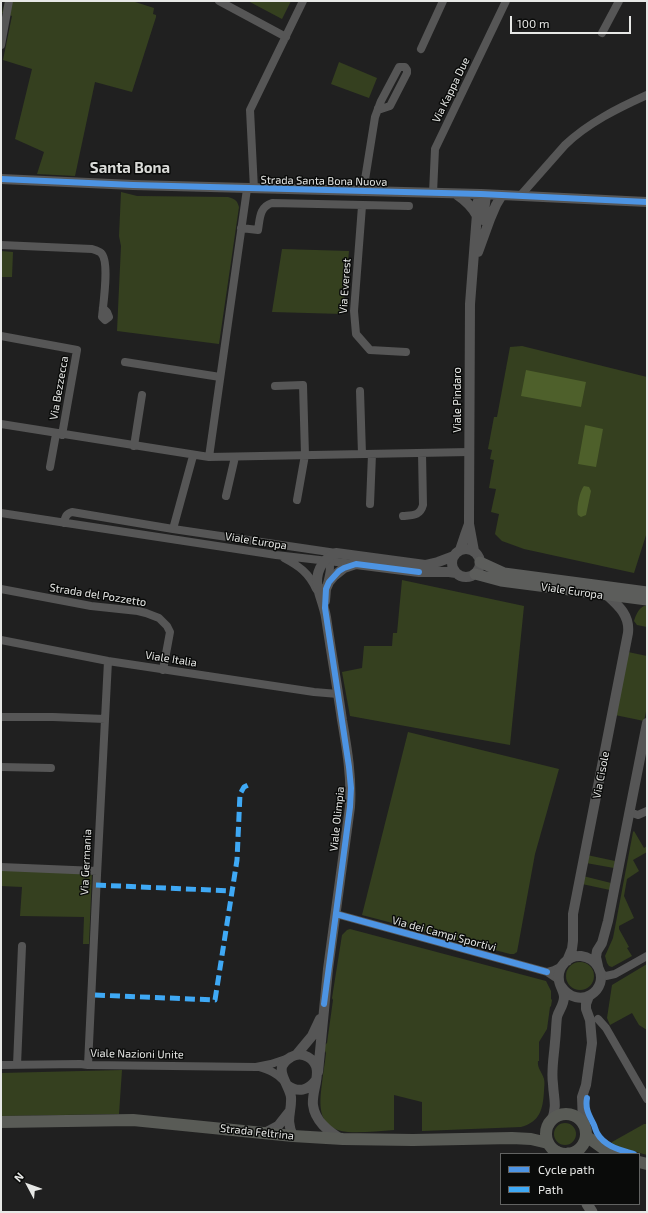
<!DOCTYPE html>
<html>
<head>
<meta charset="utf-8">
<style>
  body { margin:0 }
  #map { position:relative; width:648px; height:1213px; overflow:hidden; background:#202020; font-family:"Exo 2",sans-serif }
  canvas { display:block }
  .frame { position:absolute; inset:0; border:2px solid #e7e8e6; pointer-events:none }
  .legend { position:absolute; left:500px; top:1153px; width:140px; height:52px; box-sizing:border-box; background:#0a0b0a; border:1px solid #626362; margin:0; padding:5px 7px; list-style:none; font-size:12px; color:#e7e8e6 }
  .legend li { display:flex; align-items:center; gap:8px; height:20px }
  .legend b { width:20px; border:1px solid #626362 }
  .north { position:absolute; left:8px; top:1165px; width:40px; height:40px; -webkit-text-stroke:3px #0a0b0a; paint-order:stroke; rotate:311deg; font-size:11px; font-weight:700; line-height:16px; text-align:center; color:#e7e8e6 }
  .north::after { content:''; display:block; margin:auto; width:14px; height:18px; background:#e7e8e6; clip-path:polygon(50% 0,100% 100%,50% 72%,0 100%) }
  .scale { position:absolute; left:510px; top:16px; width:121px; height:18px; box-sizing:border-box; border:2px solid #e7e8e6; border-top:0; padding-left:5px; font-size:12px; line-height:14px; white-space:nowrap; color:#e7e8e6; -webkit-text-stroke:3px #0a0b0a; paint-order:stroke }
</style>
</head>
<body>
<div id="map">
<canvas width="648" height="1213"></canvas>
<div class="frame"></div>
<ul class="legend">
<li><b style="height:5px;background:#4d94e3"></b>Cycle path</li>
<li><b style="height:5px;background:#3fa9f5"></b>Path</li>
</ul>
<div class="north">N</div>
<div class="scale">100 m</div>
</div>
<script>
const c = document.querySelector('canvas').getContext('2d');
c.lineJoin = 'round';
function paint(path, color) {
  c.fillStyle = color;
  c.fill(path, 'evenodd');
}
function trace(path, color, width, dash) {
  c.strokeStyle = color;
  c.lineWidth = width;
  c.lineCap = dash ? 'butt' : 'round';
  c.setLineDash(dash || []);
  c.stroke(path);
}
function drawText(font, color, halo, rows, align = 'center') {
  c.font = font + ' "Exo 2",sans-serif';
  c.lineWidth = 3;
  c.setLineDash([]);
  c.textBaseline = 'middle';
  c.strokeStyle = halo;
  c.fillStyle = color;
  for (const [text, x, y, turn = 0] of rows) {
    c.save();
    c.translate(x, y);
    c.rotate((+turn || 0) * Math.PI / 180);
    c.textAlign = isNaN(turn) ? turn : align;
    if (halo) c.strokeText(text, 0, 0);
    c.fillText(text, 0, 0);
    c.restore();
  }
}
paint(new Path2D(`
  M 5,1 L 132,1 L 154,8 L 153,14 L 156,15 L 156,17 L 132,92 L 95,82 L 75,176 L 37,174 L 44,152 L 15,139 L 32,69 L 3,60 L 12,16 L 2,13 Z
  M 248,1 L 291,1 L 282,19 Z
  M 339,62 L 377,78 L 369,98 L 331,84 Z
  M 121,192 L 137,196 L 228,197 C 235,199 237,200 239,207 L 219,344 L 117,331 L 121,246 L 119,236 Z
  M 282,249 L 349,251 L 343,314 L 272,312 Z
  M 1,251 L 13,252 L 12,277 L 1,277 Z
  M 522,346 L 647,377 L 647,532 L 634,573 L 524,549 L 502,541 L 495,534 L 499,514 L 491,512 L 496,489 L 489,488 L 494,460 L 490,459 L 492,450 L 488,449 L 494,417 L 497,417 L 510,347 Z
  M 402,580 L 524,606 L 510,745 L 350,716 L 342,672 L 362,668 L 364,646 L 392,646 L 393,633 L 397,633 Z
  M 644,606 L 647,606 L 647,627 L 637,625 L 634,621 C 636,615 638,609 644,606 Z
  M 628,652 L 647,656 L 647,707 L 644,721 L 615,715 Z
  M 408,732 L 559,769 L 535,854 L 517,952 L 514,954 L 510,954 L 362,915 Z
  M 634,831 L 644,848 L 647,846 L 647,852 L 633,860 L 639,871 L 627,879 L 624,896 L 634,918 L 619,926 L 619,929 L 629,947 L 627,948 L 632,956 L 612,967 L 609,966 L 607,963 L 605,956 L 613,938 L 633,832 Z
  M 587,855 L 615,861 L 614,868 L 586,863 Z
  M 1,870 L 92,873 L 89,944 L 83,944 L 84,917 L 20,916 L 22,887 L 1,886 Z
  M 583,876 L 611,883 L 610,890 L 582,884 Z
  M 350,929 L 546,981 L 551,991 L 551,999 L 552,1000 L 551,1006 L 550,1007 L 547,1029 L 539,1042 L 539,1061 L 538,1061 C 537,1068 542,1072 544,1079 C 545,1083 544,1087 544,1091 C 543,1109 540,1122 521,1127 L 422,1131 L 422,1102 L 394,1095 L 394,1130 C 379,1131 362,1133 348,1132 C 317,1129 319,1106 322,1083 C 323,1073 325,1063 326,1053 L 325,1051 L 325,1045 L 327,1043 L 333,1000 L 332,998 L 342,935 L 347,930 Z
  M566 976a14 14 0 1 1 28 0a14 14 0 1 1-28 0Z
  M 647,964 L 647,1030 L 639,1025 L 632,1013 L 610,1025 L 607,1018 L 612,985 Z
  M 122,1070 L 119,1114 L 1,1116 L 1,1073 Z
  M554 1134a11 11 0 1 1 22 0a11 11 0 1 1-22 0Z
  M 644,1124 L 647,1124 L 647,1155 L 612,1145 L 612,1142 Z`), '#35401f');
paint(new Path2D(`
  M 526,370 L 586,382 L 581,407 L 521,396 Z
  M 585,425 L 603,429 L 596,467 L 578,464 Z
  M 584,486 L 589,487 L 591,491 L 586,515 L 581,517 L 578,515 C 576,509 580,490 584,486 Z`), '#4e602b');
trace(new Path2D(`
  M 219,1 L 286,37
  M 602,33 L 619,1
  M 1,45 L 9,1
  M 421,49 L 443,1
  M 254,189 L 250,110 L 303,1
  M 363,192 L 375,117 L 381,101 L 399,67 L 405,67 L 407,70 L 407,73 L 390,106 L 381,109 L 378,108
  M 433,193 L 435,149 L 506,1
  M 520,196 L 565,145 C 588,123 618,108 647,95
  M 362,206 L 354,311 L 356,334 L 370,350 L 406,352
  M 241,228 L 258,230 C 260,219 259,207 272,203 L 409,206
  M 1,245 L 92,249 C 95,250 99,251 101,253 C 110,261 103,305 102,317 L 105,320 L 109,317 L 107,312 L 103,308
  M 1,336 L 77,350 L 62,435
  M 125,362 L 220,377
  M 275,386 L 303,385 L 305,455 L 297,500
  M 360,391 L 362,454
  M 1,424 L 209,457 L 469,452
  M 134,446 L 142,395
  M 209,457 L 247,189
  M 50,467 L 56,434
  M 226,496 L 235,457
  M 370,504 L 372,454
  M 1,513 L 276,555 L 354,564
  M 403,516 C 413,515 420,516 423,505 L 422,453
  M 64,523 C 65,517 66,514 72,512 L 173,529 L 336,553
  M 173,529 L 193,456
  M 284,558 C 299,566 309,573 316,589
  M 327,584 C 329,575 332,566 328,556
  M 1,589 L 91,606 L 138,611 L 146,613 L 159,618 L 167,626 L 170,632 L 163,670
  M 1,640 L 108,661 L 314,692 L 338,694
  M 1,717 L 53,717 L 105,719
  M 1,767 L 51,768
  M 629,812 L 638,815 L 647,811
  M 1,867 L 97,871
  M 336,914 L 547,972
  M 600,973 L 606,976 L 615,974 L 647,956
  M 559,980 L 547,972 L 554,970 L 562,966
  M 598,1019 L 606,1028 L 647,1099
  M 1,1065 L 80,1064 L 88,1065 L 256,1067 L 271,1064 L 289,1058
  M 17,1065 L 22,946
  M 88,1065 L 97,875 L 108,661
  M 259,1067 C 269,1070 277,1073 284,1081`), '#565656', 8);
trace(new Path2D(`
  M 1,179 L 133,185 L 481,194 L 647,202
  M 456,194 C 465,200 472,206 477,216
  M 483,220 L 486,195
  M 478,252 L 490,219 L 496,205 L 502,195
  M452 563a14 14 0 1 1 28 0a14 14 0 1 1-28 0Z
  M 460,550 L 465,535 L 469,524
  M 474,551 L 469,524 L 469,516 L 470,304 L 478,201 L 481,194
  M 325,601 L 326,589 L 329,582 L 334,576 L 344,568 L 356,564 L 419,572 L 449,572 L 456,573
  M 567,961 L 572,949 L 573,941 L 573,914 L 628,633 C 630,616 619,606 608,596
  M 598,966 L 596,957 L 597,951 L 602,943 L 608,921 L 647,723
  M 297,1054 L 312,1036 L 320,1019
  M 318,1072 L 328,969 L 350,807 C 352,778 347,749 342,720 C 337,685 331,651 326,617 C 324,605 318,593 317,582 C 317,568 325,558 336,553 L 425,565 L 438,562 L 454,556
  M 287,1085 C 298,1093 308,1091 316,1080
  M 552,1120 C 557,1104 554,1101 553,1084 C 551,1071 554,1056 555,1042 C 556,1034 556,1025 557,1017 C 559,1010 564,1005 564,997 C 564,991 559,985 559,980 C 557,967 568,955 581,956 C 588,957 595,961 598,967 C 611,990 578,1012 561,986
  M 583,1123 L 582,1097 L 586,1085 L 592,1043 L 590,1020 L 586,1009 L 586,1004 L 589,996
  M 265,1133 L 278,1126 L 289,1112
  M 293,1136 C 285,1118 292,1113 291,1097 C 289,1083 271,1068 291,1057 C 296,1054 303,1054 308,1057 C 326,1067 311,1089 313,1105 C 315,1121 328,1131 341,1139`), '#565656', 10);
trace(new Path2D(`
  M 480,562 L 504,573 L 647,592
  M 475,574 L 501,581 L 647,600
  M 556,1151 L 557,1154
  M 568,1154 L 568,1153
  M 587,1204 L 592,1212`), '#5c5d5b', 11);
trace(new Path2D(`
  M546 1134a20 20 0 1 1 40 0a20 20 0 1 1-40 0Z
  M 1,1122 L 133,1120 L 293,1136 L 343,1139 L 413,1140 L 512,1138 L 531,1139 L 548,1143
  M 586,1136 L 604,1149 L 615,1154
  M 639,1162 L 647,1164`), '#595b56', 12);
trace(new Path2D(`
  M 96,885 L 233,891
  M 95,995 L 215,1000 L 237,860 L 240,794 L 244,787 L 248,785`), '#3fa9f5', 5, [10, 5]);
trace(new Path2D(`
  M 1,179 L 133,185 L 481,194 L 647,202
  M 336,914 L 547,972
  M 324,1004 L 350,807 L 351,788 L 349,767 L 325,608 L 326,589 L 329,582 L 339,571 L 344,568 L 356,564 L 419,572
  M 587,1098 C 585,1109 589,1115 594,1125 C 595,1128 596,1131 597,1133 C 605,1147 621,1150 634,1154`), '#4d94e3', 6);
drawText('11px', '#e7e8e6', '#0a0b0a', [
  ["Via Kappa Due",451,90,-64],
  ["Strada Santa Bona Nuova",324,181,1],
  ["Via Everest",345,286,-86],
  ["Via Bezzecca",59,388,-80],
  ["Viale Pindaro",457,400,-90],
  ["Viale Europa",256,541,9],
  ["Viale Europa",572,591,8],
  ["Strada del Pozzetto",98,595,9],
  ["Viale Italia",171,659,9],
  ["Via Cisole",601,775,-79],
  ["Viale Olimpia",337,819,-84],
  ["Via Germania",86,862,-87],
  ["Via dei Campi Sportivi",444,934,15],
  ["Viale Nazioni Unite",137,1054,1],
  ["Strada Feltrina",257,1132,6]
]);
drawText('bold 15px', '#dadbd8', '#0a0b0a', [
  ["Santa Bona",130,168]
]);
</script>
</body>
</html>
